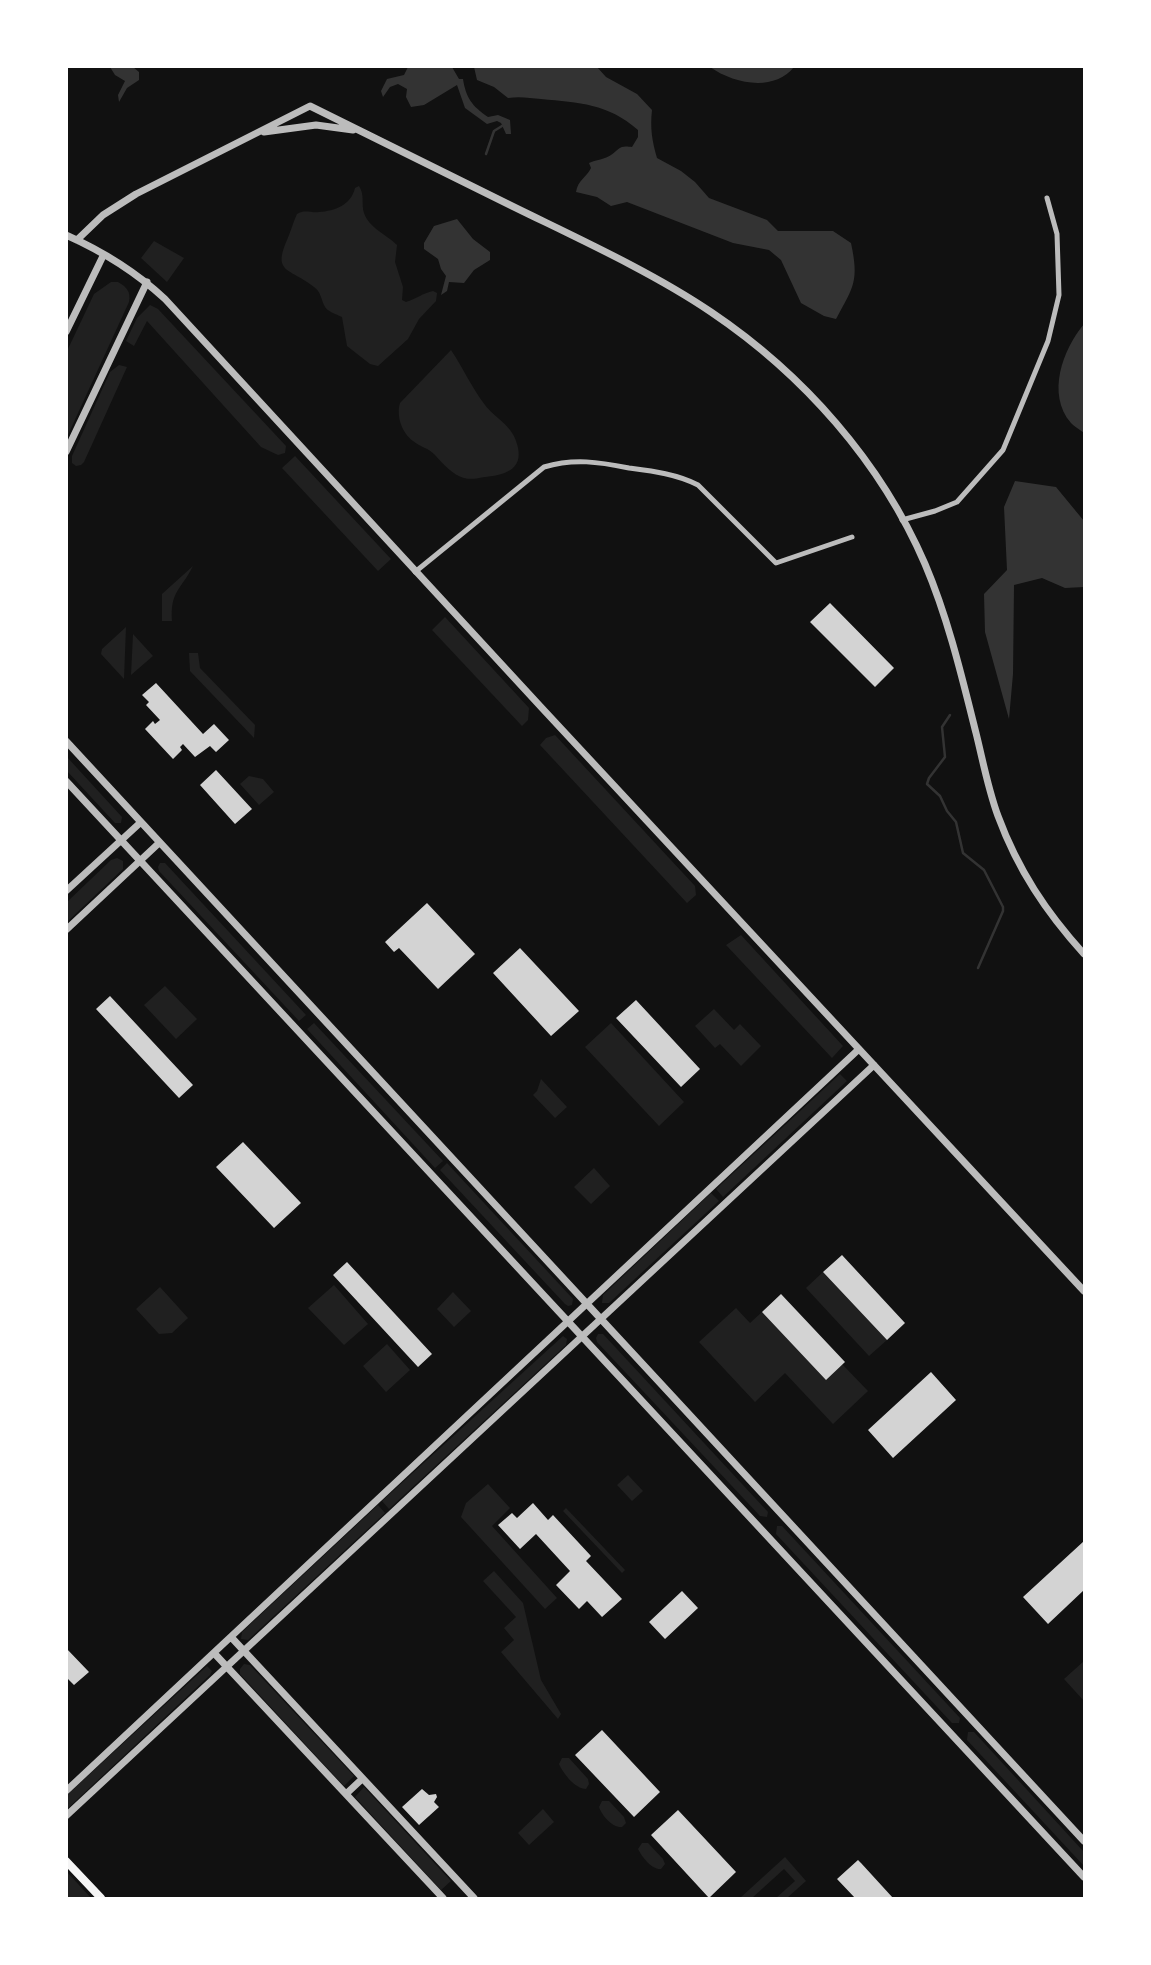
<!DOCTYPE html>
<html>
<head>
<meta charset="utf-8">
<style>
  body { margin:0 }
  #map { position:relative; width:1151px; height:1965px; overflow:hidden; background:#111; font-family:"PT Sans",sans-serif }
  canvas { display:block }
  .frame { position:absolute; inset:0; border:68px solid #fff; pointer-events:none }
</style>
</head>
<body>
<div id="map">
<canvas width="1151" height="1965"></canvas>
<div class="frame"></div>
</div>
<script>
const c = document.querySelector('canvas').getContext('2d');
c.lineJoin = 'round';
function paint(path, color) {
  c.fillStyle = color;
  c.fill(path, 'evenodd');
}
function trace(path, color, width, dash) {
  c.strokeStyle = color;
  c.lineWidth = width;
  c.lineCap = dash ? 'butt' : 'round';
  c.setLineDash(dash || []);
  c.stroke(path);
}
paint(new Path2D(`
  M 359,186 C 365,195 361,204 364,213 C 369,228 386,234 397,245 L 395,262 L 403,287 L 402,300 L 406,302 C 416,299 423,293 433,291 L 437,293 L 436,301 L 419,319 L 408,339 L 378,366 L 370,364 L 347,346 L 342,317 C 336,314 327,312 324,305 C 321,299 321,292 314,287 C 291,268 272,274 287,240 C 291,231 293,222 297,214 C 305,209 310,213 319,212 C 335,211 351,205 355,188 Z
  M 154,241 L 184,258 L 167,282 L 141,258 Z
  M 111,282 L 118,282 C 127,287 131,292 129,302 L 67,437 L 67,351 L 94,294 Z
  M 150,305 L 158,309 L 286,446 L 285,453 L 278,455 L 261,447 L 147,321 L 134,346 L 126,341 L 137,318 Z
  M 451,350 C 463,368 472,388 485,405 C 494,417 511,425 516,441 C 526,468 507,475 485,477 C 478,478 472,480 464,478 C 453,475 443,464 435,455 C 429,448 420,447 413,441 C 402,433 396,416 400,403 Z
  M 119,365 L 127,367 L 84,462 L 81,465 L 76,466 L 72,463 L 72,456 L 110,372 Z
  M 295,456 L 391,559 L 378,571 L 282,468 Z
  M 193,566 C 181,590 170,591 172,621 L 162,621 L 162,594 Z
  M 445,617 L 529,708 L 528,720 L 522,726 L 432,630 Z
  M 126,627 L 124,679 L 101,654 L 102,649 Z
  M 133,634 L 153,656 L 131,675 Z
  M 189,653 L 198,653 L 200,668 L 255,725 L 254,738 L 190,671 Z
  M 555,735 L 695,886 L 696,895 L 687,903 L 540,745 L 546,738 Z
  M 67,757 L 122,817 L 121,823 L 115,823 L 67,771 Z
  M 249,776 L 263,779 L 274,792 L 259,805 L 240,784 Z
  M 117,858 L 123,861 L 123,869 L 67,922 L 67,902 L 111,860 Z
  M 160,863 L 165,863 L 306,1015 L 299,1021 L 159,871 L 158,867 Z
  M 741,935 L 843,1046 L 832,1058 L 726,945 Z
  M 165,986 L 197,1019 L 176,1039 L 144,1005 Z
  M 714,1009 L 734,1030 L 740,1024 L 761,1046 L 741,1066 L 720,1044 L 715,1048 L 695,1026 Z
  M 314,1023 L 443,1161 L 435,1168 L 307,1029 Z
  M 611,1023 L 684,1102 L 659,1126 L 585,1047 Z
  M 840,1074 L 847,1081 L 723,1197 L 716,1189 Z
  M 541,1079 L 567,1107 L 555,1118 L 533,1095 L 537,1091 Z
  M 447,1163 L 573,1299 L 572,1305 L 568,1306 L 565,1304 L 440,1170 Z
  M 594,1168 L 610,1186 L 591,1204 L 574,1187 Z
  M 711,1193 L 719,1201 L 609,1303 L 602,1303 L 603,1295 Z
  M 823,1272 L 887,1340 L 869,1356 L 806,1288 Z
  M 334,1285 L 368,1324 L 344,1345 L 308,1308 Z
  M 160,1287 L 188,1318 L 172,1333 L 159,1334 L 136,1309 Z
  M 453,1292 L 471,1311 L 454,1327 L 437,1309 Z
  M 736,1308 L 750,1323 L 762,1312 L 842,1364 L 868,1391 L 833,1424 L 785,1373 L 755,1402 L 699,1342 Z
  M 598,1334 L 603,1334 L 768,1512 L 767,1517 L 760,1516 L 597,1342 L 596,1338 Z
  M 563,1336 L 567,1339 L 566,1345 L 389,1509 L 382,1501 Z
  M 387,1344 L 410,1370 L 386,1392 L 363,1366 Z
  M 628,1475 L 643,1491 L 632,1501 L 617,1485 Z
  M 488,1484 L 510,1508 L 492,1526 L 557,1598 L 545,1609 L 461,1517 L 466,1503 Z
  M 378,1505 L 385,1513 L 248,1640 L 241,1639 L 242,1632 Z
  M 566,1508 L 625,1570 L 622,1573 L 563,1511 Z
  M 777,1526 L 782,1526 L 960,1718 L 959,1723 L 952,1723 L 776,1534 Z
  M 494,1571 L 523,1603 L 541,1680 L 561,1714 L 558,1719 L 501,1652 L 514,1640 L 504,1628 L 516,1617 L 483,1581 Z
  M 1084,1661 L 1084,1701 L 1064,1679 Z
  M 244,1664 L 250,1665 L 354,1776 L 344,1786 L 240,1674 L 240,1669 Z
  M 207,1666 L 212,1671 L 210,1675 L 67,1809 L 67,1795 Z
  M 968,1732 L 974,1732 L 1084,1852 L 1084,1866 L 967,1740 Z
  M 562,1758 L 569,1758 L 588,1779 L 589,1784 L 586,1789 C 575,1789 563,1773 559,1764 Z
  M 364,1787 L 451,1881 L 441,1890 L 355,1797 Z
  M 602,1801 L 609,1801 L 624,1817 L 626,1823 L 622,1827 C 613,1828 602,1816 599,1807 Z
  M 543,1809 L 554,1822 L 529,1845 L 518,1833 Z
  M 642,1843 L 648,1843 L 663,1859 L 665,1864 L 661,1869 C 652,1870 642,1857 638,1849 Z
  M 785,1857 L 806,1881 L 787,1898 L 776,1898 L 795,1881 L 784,1869 L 752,1898 L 740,1898 Z
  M 67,1872 L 91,1898 L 69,1898 L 67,1896 Z`), '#202020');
paint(new Path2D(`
  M 110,67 L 133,67 L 139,72 L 139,80 L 127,88 L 119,102 L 118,95 L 125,81 L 115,75 Z
  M 408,67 L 452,67 L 459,79 L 463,79 C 466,98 472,106 488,117 L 498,115 L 510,120 L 511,134 L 506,134 L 501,123 L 497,121 L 487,124 L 465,108 L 457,85 L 424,105 L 411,107 L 406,97 L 407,89 L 398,84 L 390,87 L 383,97 L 381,91 L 387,79 L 404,75 Z
  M 474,67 L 597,67 L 606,77 L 637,94 L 652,110 C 650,128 652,141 657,158 L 681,171 L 695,182 L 709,198 L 767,220 L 778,231 L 833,231 L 851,243 C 859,281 854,286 836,319 L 824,316 L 801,303 L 781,260 L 769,250 L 733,243 L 627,202 L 611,206 L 597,197 L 576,192 C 578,180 586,178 591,168 L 589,163 C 595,160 606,159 611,155 C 620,148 620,145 632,147 L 638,137 L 638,130 C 607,103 580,103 541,99 C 530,98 520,96 508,98 L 494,87 L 477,80 Z
  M 710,67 L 794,67 C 774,92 734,84 710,67 Z
  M 457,219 L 473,239 L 490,252 L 490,260 L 474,270 L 464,283 L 449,282 L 447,291 L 441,295 L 446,276 L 441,269 L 438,259 L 424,249 L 424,243 L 434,226 Z
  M 1084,324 L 1084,433 C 1080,430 1074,426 1071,423 C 1046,394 1063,349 1084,324 Z
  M 1015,481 L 1056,487 L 1084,521 L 1084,587 L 1065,588 L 1042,578 L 1014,585 L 1013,674 L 1009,719 L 985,632 L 984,594 L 1007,570 L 1004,507 Z`), '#333');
trace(new Path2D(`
  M 486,154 L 494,131 L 502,126
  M 950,715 L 942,727 L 945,757 L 929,778 L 927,784 L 940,796 L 947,811 L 956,822 L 963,853 L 984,870 L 1003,907 L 1003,911 L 978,968`), '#333', 2.5);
paint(new Path2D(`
  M 830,603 L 894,668 L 875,687 L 810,622 Z
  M 156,683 L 203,734 L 214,724 L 229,740 L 216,752 L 210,746 L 195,757 L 183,744 L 180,747 L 182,750 L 173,759 L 145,729 L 153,721 L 155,724 L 160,720 L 146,705 L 149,702 L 142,695 Z
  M 216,770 L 252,809 L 235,824 L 200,785 Z
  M 427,903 L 475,954 L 438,989 L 399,948 L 394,952 L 385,942 Z
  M 520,948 L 579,1011 L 551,1036 L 493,973 Z
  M 110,996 L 193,1085 L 179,1098 L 96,1009 Z
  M 636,1000 L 700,1069 L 681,1087 L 616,1018 Z
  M 243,1142 L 301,1203 L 274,1228 L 216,1167 Z
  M 842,1255 L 905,1323 L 887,1340 L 823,1272 Z
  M 347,1262 L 432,1354 L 418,1367 L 333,1275 Z
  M 781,1294 L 845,1362 L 826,1380 L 762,1312 Z
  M 931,1372 L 956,1400 L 893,1458 L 868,1430 Z
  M 533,1503 L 548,1520 L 553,1515 L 591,1556 L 586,1561 L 622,1599 L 602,1617 L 587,1601 L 579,1609 L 556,1585 L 570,1571 L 536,1534 L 520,1549 L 498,1525 L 512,1513 L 517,1518 Z
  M 1084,1541 L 1084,1590 L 1048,1624 L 1023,1597 Z
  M 682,1591 L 698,1608 L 665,1639 L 649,1622 Z
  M 66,1648 L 89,1672 L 74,1685 L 68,1679 L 66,1680 Z
  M 602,1730 L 660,1792 L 634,1817 L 575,1755 Z
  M 422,1789 L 429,1795 L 436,1794 L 437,1797 L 434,1802 L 439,1807 L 419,1825 L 402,1807 Z
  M 678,1810 L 736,1872 L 709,1898 L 651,1835 Z
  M 858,1860 L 861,1863 L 893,1898 L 855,1898 L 837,1879 Z`), '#d3d3d3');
trace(new Path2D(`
  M 902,520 L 935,511 L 957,502 L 1003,450 L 1048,341 L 1059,295 L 1057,234 L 1047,198
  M 415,572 L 544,467 C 574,458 599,462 629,468 C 652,471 677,474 698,485 L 776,563 L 852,537`), '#bcbcbc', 5);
trace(new Path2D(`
  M 264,132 L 316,125 L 353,130
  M 66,235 C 102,251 137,273 165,299 L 541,707 L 1084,1291
  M 77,240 L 103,215 L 136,194 L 310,106 C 378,139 445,173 512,206 C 577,238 652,272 711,312 C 803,374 881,462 925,564 C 948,618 962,677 976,733 C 983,761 988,789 998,816 C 1018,870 1046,912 1084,954
  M 66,332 L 103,256
  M 66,452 L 147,282
  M 66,741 L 1084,1841
  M 66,781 L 1084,1877
  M 66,891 L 141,822
  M 66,930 L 159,843
  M 231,1637 L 474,1898
  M 214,1653 L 443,1898
  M 66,1791 L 859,1049
  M 346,1794 L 362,1779
  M 66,1816 L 874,1065`), '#bcbcbc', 7);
trace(new Path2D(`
  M 66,1861 L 101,1898`), '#f5f5f5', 8);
</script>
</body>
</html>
